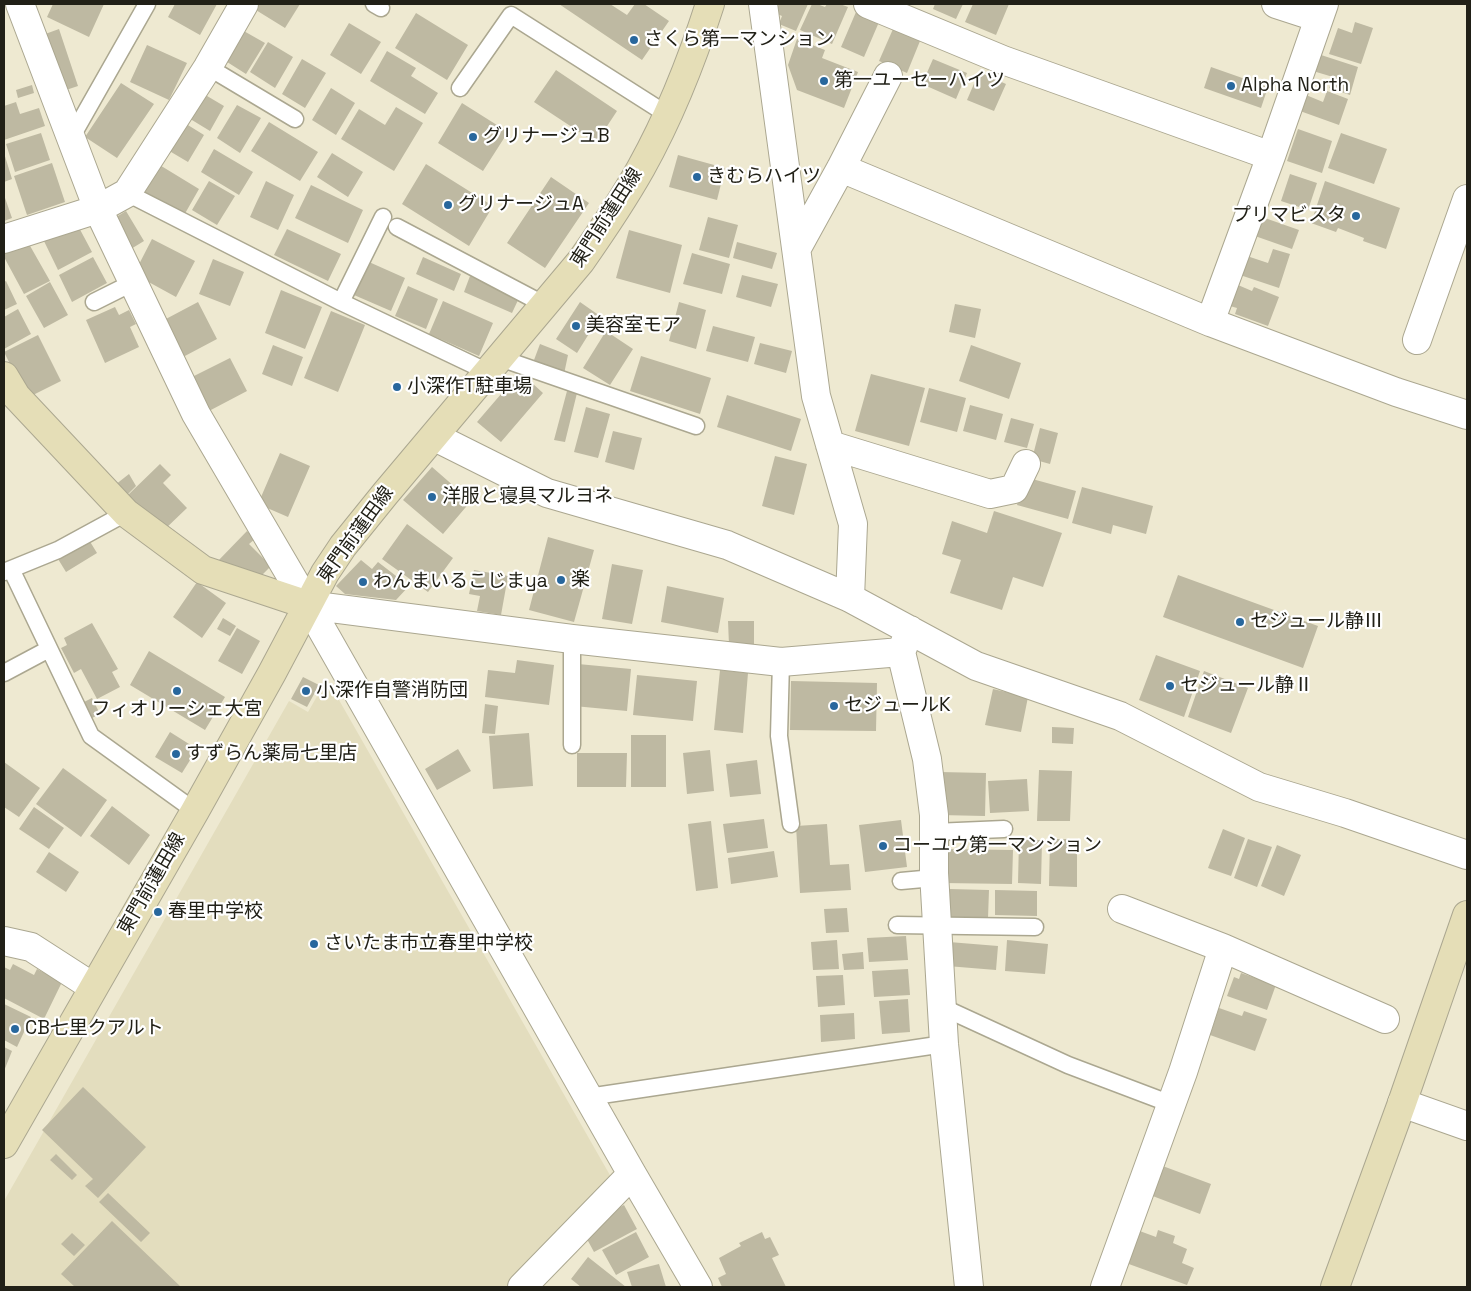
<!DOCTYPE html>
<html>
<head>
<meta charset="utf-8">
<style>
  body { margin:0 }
  #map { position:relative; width:1471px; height:1291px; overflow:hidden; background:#eee9d1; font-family:"Space Grotesk",sans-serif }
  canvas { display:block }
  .frame { position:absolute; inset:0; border:5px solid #212017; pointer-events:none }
</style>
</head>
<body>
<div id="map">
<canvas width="1471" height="1291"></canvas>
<div class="frame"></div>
</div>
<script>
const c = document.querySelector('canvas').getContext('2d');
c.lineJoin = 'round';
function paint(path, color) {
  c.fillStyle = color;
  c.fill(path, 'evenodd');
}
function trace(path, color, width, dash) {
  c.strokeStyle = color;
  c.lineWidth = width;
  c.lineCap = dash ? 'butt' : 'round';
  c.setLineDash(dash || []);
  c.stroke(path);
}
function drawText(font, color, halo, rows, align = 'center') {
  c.font = font + ' "Space Grotesk","Noto Sans JP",sans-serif';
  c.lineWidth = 4.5;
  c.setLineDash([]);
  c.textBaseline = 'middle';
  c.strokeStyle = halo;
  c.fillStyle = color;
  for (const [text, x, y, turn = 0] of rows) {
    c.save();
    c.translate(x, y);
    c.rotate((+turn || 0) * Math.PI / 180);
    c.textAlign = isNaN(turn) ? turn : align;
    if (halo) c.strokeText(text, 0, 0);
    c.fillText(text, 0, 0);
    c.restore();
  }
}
paint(new Path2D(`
  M 327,679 L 611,1177 L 506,1287 L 4,1287 L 4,1201 L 289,701 L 308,712 Z`), '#e3ddbe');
paint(new Path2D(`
  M 53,4 L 104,4 L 89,37 L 47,17 Z
  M 175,4 L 217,4 L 200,35 L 168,17 Z
  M 253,4 L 300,4 L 285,28 L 251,7 Z
  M 559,4 L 610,4 L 627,15 L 635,4 L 644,4 L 669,21 L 642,60 Z
  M 779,4 L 808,4 L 796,31 L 779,24 L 782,16 L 775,13 Z
  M 812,4 L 817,4 L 825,7 L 827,4 L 840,4 L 848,7 L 832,44 L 800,30 Z
  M 935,4 L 963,4 L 956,19 L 933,9 Z
  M 973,4 L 1009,4 L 996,35 L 965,22 Z
  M 856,12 L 879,22 L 864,57 L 841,47 Z
  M 416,13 L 468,45 L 447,80 L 395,48 Z
  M 1355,22 L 1373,28 L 1361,64 L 1329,54 L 1338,28 L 1352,33 Z
  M 349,23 L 381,42 L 361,74 L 330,55 Z
  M 59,29 L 78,86 L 57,93 L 37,37 Z
  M 893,29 L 920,41 L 907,73 L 879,61 Z
  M 242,30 L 265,43 L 246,74 L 224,60 Z
  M 797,39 L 825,50 L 822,58 L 858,72 L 844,108 L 797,90 L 788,65 Z
  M 268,42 L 293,57 L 275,88 L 250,72 Z
  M 147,45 L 187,63 L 169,100 L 130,82 Z
  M 387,51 L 416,68 L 411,76 L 438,93 L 425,114 L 370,81 Z
  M 1318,54 L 1358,67 L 1350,95 L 1329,88 L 1333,77 L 1313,71 Z
  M 302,59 L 326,73 L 305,108 L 282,94 Z
  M 933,59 L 967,73 L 956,99 L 922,84 Z
  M 1211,67 L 1268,87 L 1261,108 L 1204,88 Z
  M 556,70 L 617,111 L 596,143 L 534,102 Z
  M 979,72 L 1006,84 L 994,111 L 967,100 Z
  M 121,83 L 154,104 L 117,158 L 85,137 Z
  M 32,85 L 34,93 L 18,98 L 16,90 Z
  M 331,88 L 355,103 L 336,135 L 312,120 Z
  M 1327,91 L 1348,99 L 1339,125 L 1300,111 L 1306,95 L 1323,102 Z
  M 202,93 L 224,106 L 210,131 L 187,117 Z
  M 16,102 L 20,114 L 39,108 L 45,126 L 4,140 L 4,106 Z
  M 462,103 L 508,132 L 483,171 L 438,143 Z
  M 237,105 L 261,118 L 240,153 L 217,138 Z
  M 396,107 L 423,123 L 394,171 L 341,139 L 359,109 L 385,125 Z
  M 183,122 L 204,135 L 188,162 L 166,149 Z
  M 269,122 L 318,152 L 300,181 L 251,151 Z
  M 1298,129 L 1332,141 L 1322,173 L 1287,161 Z
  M 41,133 L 50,160 L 15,172 L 6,144 Z
  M 1341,133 L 1387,149 L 1374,184 L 1328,168 Z
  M 214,149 L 253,172 L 239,195 L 201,172 Z
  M 4,153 L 12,179 L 4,182 Z
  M 332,153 L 363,172 L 348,197 L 317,177 Z
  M 678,155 L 725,168 L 717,200 L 669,187 Z
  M 52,163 L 65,202 L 27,215 L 14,176 Z
  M 158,164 L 199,189 L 183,217 L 142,192 Z
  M 426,164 L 493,206 L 469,246 L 402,204 Z
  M 1290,174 L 1317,183 L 1308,210 L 1281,201 Z
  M 551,177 L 589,203 L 545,268 L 507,243 Z
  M 209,181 L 235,196 L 217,225 L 192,210 Z
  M 266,181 L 294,195 L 278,230 L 250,217 Z
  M 1325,181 L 1400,208 L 1386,249 L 1363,241 L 1364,238 L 1338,228 L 1336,232 L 1311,223 Z
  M 311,185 L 363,210 L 348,243 L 295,218 Z
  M 4,195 L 12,218 L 4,221 Z
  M 126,211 L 144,241 L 126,252 L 108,222 Z
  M 708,217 L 738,225 L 729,258 L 699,250 Z
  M 1262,217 L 1299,230 L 1292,249 L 1255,236 Z
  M 76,222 L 92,252 L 58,270 L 43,239 Z
  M 287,229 L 341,254 L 328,281 L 274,255 Z
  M 629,230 L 682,245 L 670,293 L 616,278 Z
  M 25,237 L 50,281 L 24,294 L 4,257 L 4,249 Z
  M 152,239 L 195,261 L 176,297 L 134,274 Z
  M 737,242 L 777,253 L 772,269 L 733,258 Z
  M 1273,249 L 1290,254 L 1279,288 L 1240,275 L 1247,256 L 1268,263 Z
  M 692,253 L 730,264 L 722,294 L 683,284 Z
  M 93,257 L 107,283 L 72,302 L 59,275 Z
  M 423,257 L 461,274 L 454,291 L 416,274 Z
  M 213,259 L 244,272 L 230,306 L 199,294 Z
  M 369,262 L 405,278 L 391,311 L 354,295 Z
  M 742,275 L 778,284 L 771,307 L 736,297 Z
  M 470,276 L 519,298 L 512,313 L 464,292 Z
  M 6,281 L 17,304 L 4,310 L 4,282 Z
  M 50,282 L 68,315 L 44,328 L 26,296 Z
  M 1238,285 L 1252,291 L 1254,287 L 1279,297 L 1268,326 L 1235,314 L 1237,308 L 1230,306 Z
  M 408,286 L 438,299 L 426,329 L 395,316 Z
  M 281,290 L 322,307 L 305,349 L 265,333 Z
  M 443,301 L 493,323 L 479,356 L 429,334 Z
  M 198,302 L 217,339 L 183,357 L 164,320 Z
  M 580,302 L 600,316 L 577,353 L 556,339 Z
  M 679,302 L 706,310 L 696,349 L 669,341 Z
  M 955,304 L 981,309 L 975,338 L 949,332 Z
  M 115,307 L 119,315 L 129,310 L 136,324 L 130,327 L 139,347 L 105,363 L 86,320 Z
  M 18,309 L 31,334 L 4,349 L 4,317 Z
  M 331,311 L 365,325 L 338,392 L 304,378 Z
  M 713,326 L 755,337 L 748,362 L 706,351 Z
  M 606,331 L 633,349 L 610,385 L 583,368 Z
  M 38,335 L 61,381 L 27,398 L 4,352 Z
  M 760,343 L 792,351 L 786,373 L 754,364 Z
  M 540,344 L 568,355 L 564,374 L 534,360 Z
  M 273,345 L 303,357 L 292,386 L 262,374 Z
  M 971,345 L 1021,363 L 1009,399 L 959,381 Z
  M 641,356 L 711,378 L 700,414 L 630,391 Z
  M 230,358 L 247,391 L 209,411 L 192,377 Z
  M 520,372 L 543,393 L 501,442 L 477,422 Z
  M 871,374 L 925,388 L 909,446 L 855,431 Z
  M 929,388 L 966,398 L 957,432 L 920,422 Z
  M 567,391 L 577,393 L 565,442 L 554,440 Z
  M 727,395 L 801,419 L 791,451 L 717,427 Z
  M 970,405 L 1003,414 L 996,440 L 963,431 Z
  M 586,407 L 610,414 L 598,458 L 574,452 Z
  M 1011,418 L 1034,424 L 1027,448 L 1004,442 Z
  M 1040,428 L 1058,433 L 1050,464 L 1032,459 Z
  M 613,431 L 642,438 L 634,470 L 605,462 Z
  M 280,453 L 310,466 L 288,517 L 258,504 Z
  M 775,456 L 807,464 L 794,515 L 762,506 Z
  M 160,464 L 171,475 L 163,483 L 187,508 L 163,531 L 128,495 Z
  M 432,467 L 471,501 L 443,534 L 403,500 Z
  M 129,474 L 136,486 L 126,496 L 115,485 Z
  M 1025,477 L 1076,491 L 1068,519 L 1017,505 Z
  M 1082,487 L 1153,506 L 1146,534 L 1113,525 L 1111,534 L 1072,523 Z
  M 994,511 L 1062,533 L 1043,587 L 1013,577 L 1002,610 L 950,593 L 961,560 L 942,554 L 952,521 L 987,533 Z
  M 407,524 L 453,558 L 428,592 L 382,559 Z
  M 247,531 L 255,539 L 249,544 L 271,566 L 259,578 L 216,563 Z
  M 548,537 L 594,550 L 574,622 L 529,610 Z
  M 89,540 L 97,553 L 66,572 L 58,559 Z
  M 361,560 L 372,569 L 378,562 L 409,586 L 396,600 L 345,594 L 336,586 Z
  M 612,564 L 643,570 L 632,624 L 602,619 Z
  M 474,570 L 508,576 L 501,615 L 477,611 L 480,596 L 469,594 Z
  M 1178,575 L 1318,626 L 1303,668 L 1163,617 Z
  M 197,582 L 226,603 L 202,638 L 173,617 Z
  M 667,586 L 724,598 L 718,633 L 661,622 Z
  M 223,618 L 236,626 L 230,636 L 217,629 Z
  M 728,621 L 754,621 L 754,645 L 729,645 Z
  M 92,623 L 118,669 L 112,672 L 120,687 L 97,699 L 81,669 L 74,673 L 61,648 L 67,645 L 64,638 Z
  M 237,628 L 260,641 L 242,674 L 218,661 Z
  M 149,651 L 225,697 L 205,730 L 130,685 Z
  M 1156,655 L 1200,671 L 1184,717 L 1139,700 Z
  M 517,660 L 554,665 L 549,705 L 485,697 L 488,670 L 515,673 Z
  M 578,664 L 631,669 L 627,711 L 574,706 Z
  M 720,670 L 748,673 L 743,733 L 714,730 Z
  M 1204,671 L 1248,688 L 1231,733 L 1188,717 Z
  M 637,675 L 697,681 L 693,721 L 633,715 Z
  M 303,677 L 319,685 L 307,707 L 291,699 Z
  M 791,681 L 877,683 L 876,731 L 790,730 Z
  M 993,689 L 1028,697 L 1021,732 L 985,725 Z
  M 92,698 L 100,714 L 90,719 L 82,703 Z
  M 485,704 L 498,706 L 495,734 L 482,733 Z
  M 1052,727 L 1074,728 L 1073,744 L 1052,743 Z
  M 170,732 L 197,749 L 182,773 L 155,757 Z
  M 529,733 L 533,786 L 493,789 L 489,736 Z
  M 631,735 L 666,735 L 666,787 L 631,787 Z
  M 458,749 L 471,771 L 437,790 L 425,769 Z
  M 710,750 L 714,791 L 687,794 L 683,753 Z
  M 577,753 L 627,753 L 626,787 L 577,787 Z
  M 757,760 L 761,794 L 730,797 L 726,764 Z
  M 4,762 L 40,788 L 19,817 L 4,807 Z
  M 63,768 L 107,800 L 81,837 L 36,804 Z
  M 1039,770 L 1072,771 L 1070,821 L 1037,821 Z
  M 940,772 L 986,773 L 985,816 L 940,815 Z
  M 1027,779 L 1029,811 L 990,813 L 988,781 Z
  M 112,806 L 150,835 L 129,865 L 90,836 Z
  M 34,807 L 64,828 L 49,849 L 19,829 Z
  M 764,819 L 768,848 L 727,853 L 723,824 Z
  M 901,820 L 907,867 L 865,872 L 859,825 Z
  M 711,821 L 718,888 L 696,891 L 688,824 Z
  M 827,824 L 830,865 L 849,864 L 851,890 L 800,893 L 796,826 Z
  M 1223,829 L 1245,838 L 1231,876 L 1208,868 Z
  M 1050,839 L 1077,839 L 1077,887 L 1049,886 Z
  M 1248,839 L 1272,847 L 1257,887 L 1234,878 Z
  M 1019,840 L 1042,840 L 1041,884 L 1018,883 Z
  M 1277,845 L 1301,855 L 1284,896 L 1261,886 Z
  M 944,849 L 1013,850 L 1012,884 L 943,883 Z
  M 774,851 L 778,877 L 731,884 L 728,858 Z
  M 49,852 L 79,872 L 66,892 L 36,872 Z
  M 949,889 L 989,890 L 988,918 L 949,917 Z
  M 995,890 L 1037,891 L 1037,916 L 995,915 Z
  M 847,908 L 849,932 L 826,933 L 824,909 Z
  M 906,936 L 908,960 L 869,962 L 867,938 Z
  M 837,940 L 839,969 L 813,970 L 811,942 Z
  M 1007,940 L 1048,944 L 1045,974 L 1005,971 Z
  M 949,942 L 998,946 L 996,970 L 947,966 Z
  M 863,952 L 864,969 L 844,970 L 842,954 Z
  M 13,964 L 34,975 L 37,969 L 62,982 L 44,1019 L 4,998 L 4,967 L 10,970 Z
  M 908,969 L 910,995 L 874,997 L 872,971 Z
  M 1241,973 L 1264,981 L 1278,979 L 1267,1010 L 1227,996 L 1234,977 L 1239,979 Z
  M 843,975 L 845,1005 L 818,1007 L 816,976 Z
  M 908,999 L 910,1032 L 882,1034 L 879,1001 Z
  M 4,1004 L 31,1017 L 17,1047 L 4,1040 Z
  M 1219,1008 L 1242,1016 L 1244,1011 L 1267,1019 L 1255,1051 L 1210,1035 Z
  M 854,1013 L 855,1039 L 821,1042 L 820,1015 Z
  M 4,1047 L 12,1051 L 4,1071 Z
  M 83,1087 L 146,1147 L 98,1198 L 85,1186 L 93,1179 L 42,1130 Z
  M 56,1154 L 77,1175 L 72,1180 L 50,1160 Z
  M 1160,1165 L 1211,1184 L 1200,1214 L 1150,1195 Z
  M 108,1193 L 150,1233 L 141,1242 L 99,1202 Z
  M 624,1205 L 637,1229 L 594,1252 L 581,1228 Z
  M 112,1221 L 181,1287 L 75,1287 L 61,1274 Z
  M 1137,1230 L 1156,1237 L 1158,1230 L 1175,1236 L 1173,1243 L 1187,1249 L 1182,1263 L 1194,1268 L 1187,1285 L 1126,1263 Z
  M 636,1232 L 649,1257 L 616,1275 L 602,1250 Z
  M 762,1232 L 765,1239 L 770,1237 L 779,1255 L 772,1258 L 786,1287 L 722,1287 L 718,1278 L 726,1274 L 719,1258 L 741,1246 L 739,1243 Z
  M 72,1233 L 85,1245 L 74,1256 L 61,1244 Z
  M 588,1257 L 626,1287 L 581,1287 L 571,1279 Z
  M 659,1264 L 666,1287 L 632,1287 L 627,1272 Z`), '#beb9a2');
const lane = new Path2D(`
  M 374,4 L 381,8
  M 208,67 L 295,119
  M 460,88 L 511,15 L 668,115
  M 71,138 L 147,4
  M 127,193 L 341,302 L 383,217
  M 397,227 L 545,305
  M 94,302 L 132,283
  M 341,302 L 488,372
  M 500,358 L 696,426
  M 11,569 L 91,736 L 195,811
  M 4,572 L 58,550 L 126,513
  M 572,639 L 572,745
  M 781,662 L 779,736 L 791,824
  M 4,673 L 49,649
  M 934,832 L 1004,829
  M 901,881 L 934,878
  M 897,925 L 1035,927
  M 942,1007 L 1068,1065 L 1171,1104
  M 588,1097 L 944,1044`);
const street = new Path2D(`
  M 20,4 L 98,209 L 196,414 L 308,605 L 632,1174 L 698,1287
  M 763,4 L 816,396 L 853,524 L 850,598
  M 868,4 L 1003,60 L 1271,156
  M 1276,4 L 1319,18
  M 841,168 L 1210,322 L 1396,392 L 1467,415
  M 4,239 L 98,209 L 127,193 L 208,67 L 244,4
  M 797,248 L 841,168 L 888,76
  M 1210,322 L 1271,156 L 1324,4
  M 1417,340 L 1467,199
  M 435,437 L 547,493 L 727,545 L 850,598 L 976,666 L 1120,716 L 1259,787 L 1345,813 L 1467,855
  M 830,445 L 990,494 L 1014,489 L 1026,464
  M 308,605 L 572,639 L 781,662 L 901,652
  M 910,630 L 901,652 L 927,759 L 934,815 L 934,873 L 944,1044 L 969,1287
  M 4,941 L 31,947 L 93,987
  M 1223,948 L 1385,1019
  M 1402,1103 L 1467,1126
  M 522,1287 L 632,1174
  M 1105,1287 L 1183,1072 L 1223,948 L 1122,909`);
const secondary = new Path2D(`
  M 4,376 L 16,396 L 126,513 L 203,570 L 308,605
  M 4,1144 L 195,811 L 272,673 L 325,573 L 343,546 L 385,494 L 581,261 C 602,231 623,200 641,168 C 670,116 692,60 710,4
  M 1335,1287 L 1402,1103 L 1467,915`);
trace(lane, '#aba790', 19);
trace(street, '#aba790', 30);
trace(secondary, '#aba790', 30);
trace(lane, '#fff', 16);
trace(street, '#fff', 28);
trace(secondary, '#e5deb7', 28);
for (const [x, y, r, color] of [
  [634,40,5,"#28679d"],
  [824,81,5,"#28679d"],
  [1231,86,5,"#28679d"],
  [473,137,5,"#28679d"],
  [697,177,5,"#28679d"],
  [448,205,5,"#28679d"],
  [1356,216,5,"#28679d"],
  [576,326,5,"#28679d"],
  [397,387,5,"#28679d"],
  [432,497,5,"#28679d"],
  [561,580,5,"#28679d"],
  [363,582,5,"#28679d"],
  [1240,622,5,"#28679d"],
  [1170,686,5,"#28679d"],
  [177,691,5,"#28679d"],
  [306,691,5,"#28679d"],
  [834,706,5,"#28679d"],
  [176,754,5,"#28679d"],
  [883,846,5,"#28679d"],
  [158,912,5,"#28679d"],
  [314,944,5,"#28679d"],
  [15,1029,5,"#28679d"]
]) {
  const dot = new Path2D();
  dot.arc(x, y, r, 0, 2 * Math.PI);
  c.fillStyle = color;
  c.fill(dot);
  trace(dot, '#fff', 2);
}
drawText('19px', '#212017', '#fff', [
  ["さくら第一マンション",644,40],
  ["第一ユーセーハイツ",834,81],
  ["Alpha North",1241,86],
  ["グリナージュB",483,137],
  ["きむらハイツ",707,177],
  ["グリナージュA",458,205],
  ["プリマビスタ",1346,216,"right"],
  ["美容室モア",586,326],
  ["小深作T駐車場",407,387],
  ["洋服と寝具マルヨネ",442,497],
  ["楽",571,580],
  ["わんまいるこじまya",373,582],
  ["セジュール静Ⅲ",1250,622],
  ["セジュール静Ⅱ",1180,686],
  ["小深作自警消防団",316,691],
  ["セジュールK",844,706],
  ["フィオリーシェ大宮",177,710,"center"],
  ["すずらん薬局七里店",186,754],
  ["コーユウ第一マンション",893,846],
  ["春里中学校",168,912],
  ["さいたま市立春里中学校",324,944],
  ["CB七里クアルト",25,1029]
], 'left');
drawText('19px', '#212017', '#fff', [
  ["東門前蓮田線",607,218,-57],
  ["東門前蓮田線",356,535,-54],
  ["東門前蓮田線",152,884,-60]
]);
</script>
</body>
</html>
